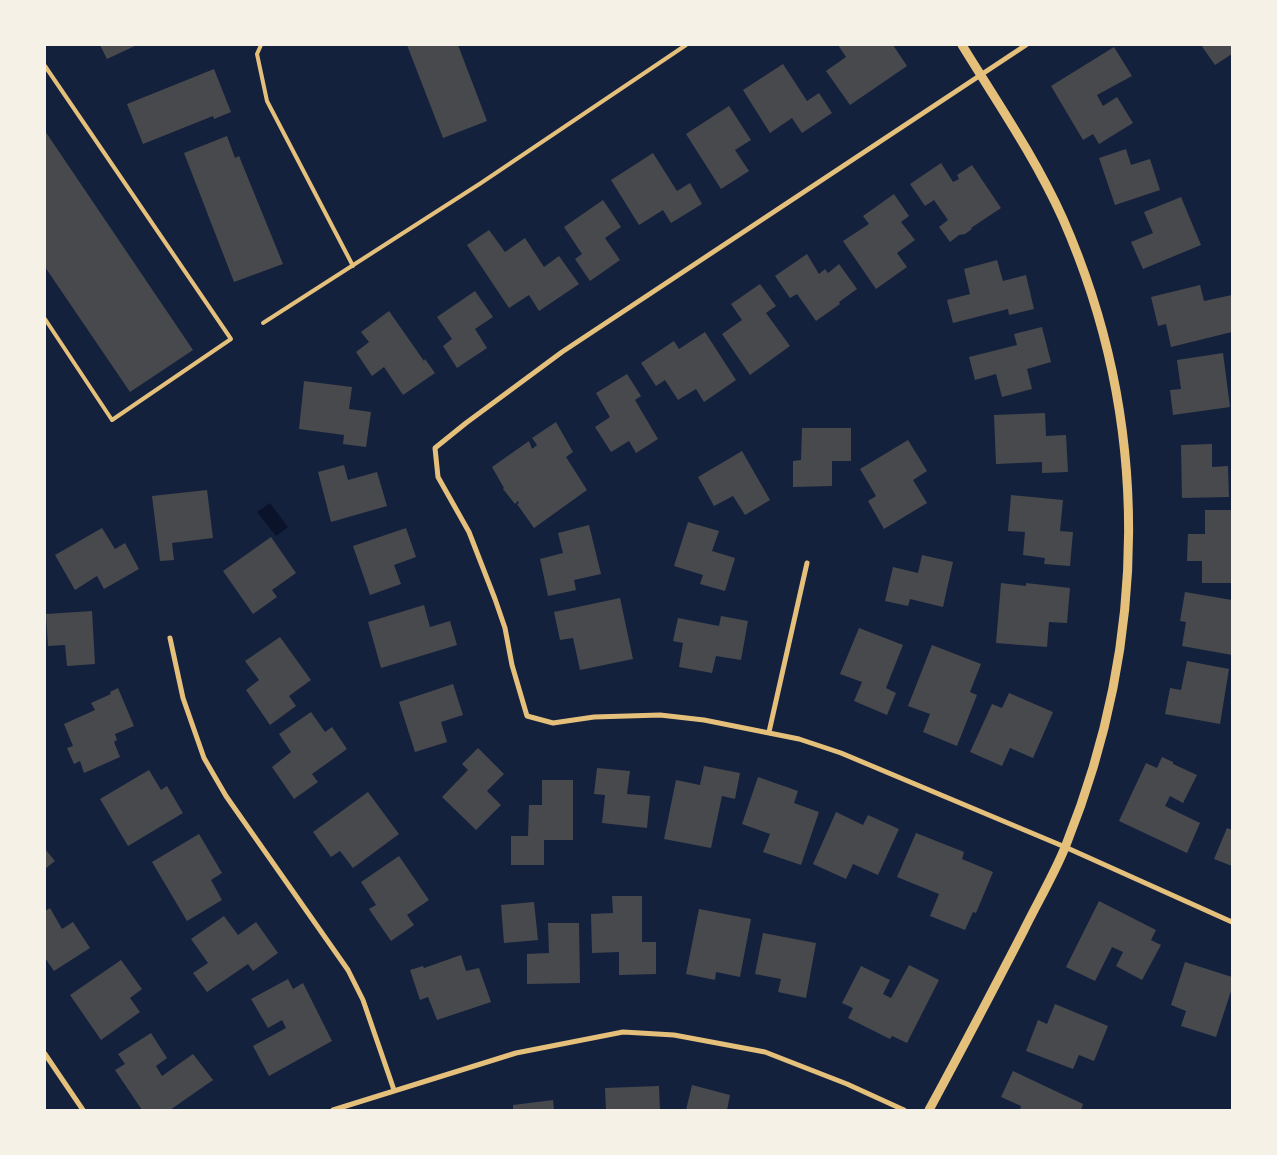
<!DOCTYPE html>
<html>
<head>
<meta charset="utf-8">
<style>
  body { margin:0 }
  #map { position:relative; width:1277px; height:1155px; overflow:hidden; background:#14213d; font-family:Commissioner,sans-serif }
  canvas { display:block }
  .frame { position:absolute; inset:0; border:46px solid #f6f1e7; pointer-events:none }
</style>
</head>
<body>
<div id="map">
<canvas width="1277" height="1155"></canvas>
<div class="frame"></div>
</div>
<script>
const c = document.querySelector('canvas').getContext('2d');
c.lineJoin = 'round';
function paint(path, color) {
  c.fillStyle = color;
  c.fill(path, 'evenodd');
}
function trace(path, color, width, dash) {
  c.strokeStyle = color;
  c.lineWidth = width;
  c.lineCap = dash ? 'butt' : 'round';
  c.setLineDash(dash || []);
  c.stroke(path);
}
paint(new Path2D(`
  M 270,503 L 288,527 L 276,536 L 257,512 Z`), '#0b132b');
paint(new Path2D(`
  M 100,45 L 137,45 L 107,59 Z
  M 407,45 L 458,45 L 487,121 L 443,138 Z
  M 838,45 L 893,45 L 907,66 L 850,105 L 826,71 L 846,57 Z
  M 1201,45 L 1232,45 L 1232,54 L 1215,65 Z
  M 1114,47 L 1132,76 L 1097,95 L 1103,106 L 1117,97 L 1133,123 L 1099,144 L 1093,134 L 1083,140 L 1051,86 Z
  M 783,64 L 807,101 L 819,93 L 832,113 L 802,133 L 792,118 L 770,133 L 743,90 Z
  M 214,69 L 231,112 L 214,119 L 213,116 L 143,144 L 127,104 Z
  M 729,106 L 751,140 L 735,150 L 749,171 L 721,189 L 686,134 Z
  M 45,131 L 193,350 L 130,392 L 45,267 Z
  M 227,136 L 235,158 L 239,156 L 283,264 L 234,282 L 184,153 Z
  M 1126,149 L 1131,165 L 1150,159 L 1160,190 L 1115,205 L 1099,158 Z
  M 653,153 L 677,191 L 690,183 L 702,204 L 671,223 L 663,210 L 639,225 L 611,180 Z
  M 941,163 L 953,182 L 959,179 L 957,175 L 972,165 L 1001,208 L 971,228 L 972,229 L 965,234 L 959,235 L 950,242 L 939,227 L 948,220 L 934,200 L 925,206 L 910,184 Z
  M 894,194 L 909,216 L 901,222 L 915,240 L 897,253 L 907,267 L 876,289 L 843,241 L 869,224 L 863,216 Z
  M 1181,197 L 1201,245 L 1143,269 L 1131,242 L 1153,233 L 1144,212 Z
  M 603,200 L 621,227 L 605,238 L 620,260 L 590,281 L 575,259 L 582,254 L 564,227 Z
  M 489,230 L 505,252 L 525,238 L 544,267 L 559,256 L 579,284 L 539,311 L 529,295 L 509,308 L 467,245 Z
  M 807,254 L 819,274 L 825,269 L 828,273 L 839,264 L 857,289 L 839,302 L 840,304 L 816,321 L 797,294 L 790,298 L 775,276 Z
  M 997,260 L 1003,281 L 1026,275 L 1034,309 L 1009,315 L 1008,309 L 953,323 L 947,300 L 970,294 L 964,269 Z
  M 760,284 L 776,306 L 766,313 L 790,346 L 750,375 L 722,334 L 742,320 L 731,304 Z
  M 1200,285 L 1204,301 L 1232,295 L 1232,332 L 1171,347 L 1166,324 L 1158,326 L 1151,297 Z
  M 475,291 L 493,317 L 475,329 L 487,348 L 457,368 L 443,346 L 452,339 L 437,317 Z
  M 389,311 L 424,361 L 425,359 L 435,373 L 403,395 L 384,367 L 372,376 L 356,352 L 369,342 L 361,332 Z
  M 1042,327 L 1051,362 L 1027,369 L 1032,389 L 1002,397 L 996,374 L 975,380 L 969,357 L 1017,345 L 1014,334 Z
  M 705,332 L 736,380 L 704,402 L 696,389 L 678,400 L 665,380 L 656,386 L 641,363 L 674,341 L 679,349 Z
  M 1223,353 L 1230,407 L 1173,415 L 1170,390 L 1181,389 L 1177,360 Z
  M 627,374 L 641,396 L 635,400 L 658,439 L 636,453 L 629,441 L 611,452 L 595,427 L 610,417 L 596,393 Z
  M 304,381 L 352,387 L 349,409 L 371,412 L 366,447 L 343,444 L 344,435 L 299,429 Z
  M 1045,413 L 1046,436 L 1066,435 L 1068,472 L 1042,473 L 1042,462 L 996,464 L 994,415 Z
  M 556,422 L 573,452 L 566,457 L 587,490 L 534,528 L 517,504 L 519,503 L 518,501 L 515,504 L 503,489 L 504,488 L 492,467 L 529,441 L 532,449 L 537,445 L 532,438 Z
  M 802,428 L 851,428 L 851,461 L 832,461 L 832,486 L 793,487 L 793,461 L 801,460 Z
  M 908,440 L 927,471 L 913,480 L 927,503 L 884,529 L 868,501 L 876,496 L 860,469 Z
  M 1212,444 L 1212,467 L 1228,466 L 1229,497 L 1182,498 L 1181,445 Z
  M 742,451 L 770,500 L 745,515 L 733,496 L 714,506 L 698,477 Z
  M 344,465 L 348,480 L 377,472 L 387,506 L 331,522 L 318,472 Z
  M 207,490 L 213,538 L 172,543 L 174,560 L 160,561 L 152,496 Z
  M 1011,495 L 1063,500 L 1060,531 L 1073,532 L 1070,566 L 1044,564 L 1045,558 L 1023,555 L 1025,532 L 1008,531 Z
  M 1205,510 L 1232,510 L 1232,583 L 1202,583 L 1202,561 L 1187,561 L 1188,534 L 1205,534 Z
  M 688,522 L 719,531 L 712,551 L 735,558 L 725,591 L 700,584 L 703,575 L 674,566 Z
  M 589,525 L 601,574 L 574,580 L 576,590 L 548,596 L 540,559 L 563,553 L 558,533 Z
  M 102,528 L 115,549 L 125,543 L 139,569 L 104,589 L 97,576 L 75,590 L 55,555 Z
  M 406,528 L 416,557 L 394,565 L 401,584 L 370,595 L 353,546 Z
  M 271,537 L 296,573 L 272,590 L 277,597 L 253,614 L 223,571 Z
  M 922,555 L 953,562 L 943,607 L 910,599 L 908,606 L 885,601 L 893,567 L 918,573 Z
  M 1001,583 L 1026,586 L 1026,583 L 1070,588 L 1067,623 L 1049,622 L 1047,647 L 996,643 Z
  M 1185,592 L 1232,600 L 1232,655 L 1182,646 L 1186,622 L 1180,621 Z
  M 620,598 L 633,659 L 580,670 L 573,638 L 560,640 L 554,612 Z
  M 424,605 L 430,627 L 450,621 L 457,645 L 381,668 L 368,622 Z
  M 92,611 L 95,664 L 67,666 L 65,645 L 48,646 L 46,614 Z
  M 721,616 L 748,621 L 741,660 L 716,656 L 712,673 L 679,667 L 683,643 L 673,641 L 678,618 L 719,626 Z
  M 859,628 L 903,645 L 886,688 L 896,693 L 887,715 L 854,701 L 862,682 L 840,674 Z
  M 280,637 L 311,680 L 289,696 L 296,706 L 270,725 L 246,690 L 259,680 L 245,661 Z
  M 932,645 L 981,664 L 970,692 L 977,695 L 957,746 L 923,732 L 930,714 L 908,706 Z
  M 1187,661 L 1229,669 L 1220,724 L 1165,714 L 1170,688 L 1181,690 Z
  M 453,684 L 463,715 L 441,722 L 447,742 L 415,752 L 399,702 Z
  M 118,688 L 134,726 L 115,734 L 117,740 L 114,742 L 120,757 L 84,773 L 80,761 L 74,764 L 67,748 L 73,746 L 64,724 L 95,710 L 91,703 L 111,694 L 110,692 Z
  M 1009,693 L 1053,712 L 1033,758 L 1010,748 L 1002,766 L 970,752 L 992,704 L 1002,708 Z
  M 311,712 L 325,732 L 332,727 L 347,749 L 312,774 L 318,782 L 294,799 L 272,767 L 291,752 L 279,734 Z
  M 478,748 L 504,774 L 487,791 L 501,805 L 476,830 L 442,797 L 468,770 L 462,764 Z
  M 1162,757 L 1173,762 L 1173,764 L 1197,775 L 1183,803 L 1170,796 L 1165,806 L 1200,823 L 1187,853 L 1119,821 L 1146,763 L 1157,768 Z
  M 704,766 L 740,773 L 735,799 L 722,796 L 711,848 L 664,839 L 676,780 L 700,785 Z
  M 597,768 L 630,771 L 627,794 L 650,796 L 647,828 L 602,823 L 605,795 L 594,794 Z
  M 149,770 L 161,790 L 167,786 L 183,813 L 128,846 L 100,799 Z
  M 758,777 L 798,791 L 794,803 L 819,812 L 801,865 L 763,852 L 770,834 L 742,824 Z
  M 542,780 L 573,780 L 573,840 L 544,840 L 544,865 L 511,865 L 511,836 L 528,836 L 529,805 L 542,805 Z
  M 368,792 L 399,834 L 353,868 L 340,851 L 331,857 L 313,832 Z
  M 836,812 L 863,825 L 868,815 L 899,829 L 878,875 L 853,864 L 846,879 L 813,864 Z
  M 1227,828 L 1232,830 L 1232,866 L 1214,859 Z
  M 916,833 L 964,852 L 962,859 L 993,872 L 976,913 L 973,912 L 965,930 L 930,916 L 939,894 L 897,877 Z
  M 199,834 L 222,873 L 211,880 L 222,900 L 187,921 L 152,862 Z
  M 45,849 L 55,861 L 45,869 Z
  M 399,856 L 429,900 L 407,915 L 414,925 L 391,941 L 369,909 L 376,905 L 361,882 Z
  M 612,896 L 642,896 L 642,942 L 656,942 L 656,974 L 619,975 L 619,952 L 592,953 L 591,914 L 613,913 Z
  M 1099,901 L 1156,930 L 1151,940 L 1161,945 L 1142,980 L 1116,966 L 1123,952 L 1112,947 L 1095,981 L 1066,967 Z
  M 534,902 L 538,940 L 504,943 L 501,905 Z
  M 50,908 L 62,929 L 73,922 L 90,948 L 54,971 L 45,958 L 45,911 Z
  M 699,909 L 751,919 L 740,977 L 716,972 L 715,980 L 686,974 Z
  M 224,916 L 238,935 L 256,922 L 278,953 L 253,971 L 248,964 L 207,992 L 193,973 L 208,963 L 191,939 Z
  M 548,923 L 579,923 L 580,983 L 527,984 L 527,954 L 549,953 Z
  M 763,933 L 816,943 L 806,998 L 778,992 L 781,979 L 755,974 Z
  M 461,955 L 466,971 L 479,968 L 491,1002 L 437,1020 L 428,997 L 420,1000 L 410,970 L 423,966 L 424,968 Z
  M 121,960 L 142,989 L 130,998 L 140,1012 L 101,1040 L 70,995 Z
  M 1185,962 L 1232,977 L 1232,988 L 1216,1037 L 1181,1026 L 1186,1011 L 1171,1005 Z
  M 909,965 L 939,980 L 907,1043 L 892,1036 L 890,1039 L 848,1018 L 853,1008 L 842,1003 L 861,966 L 890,980 L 883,994 L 891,998 Z
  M 288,979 L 293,989 L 303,983 L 332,1041 L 269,1076 L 253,1046 L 286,1028 L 282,1020 L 268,1028 L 251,999 Z
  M 1055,1004 L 1108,1026 L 1094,1061 L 1079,1055 L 1073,1069 L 1026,1051 L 1038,1020 L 1047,1024 Z
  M 151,1033 L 167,1058 L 156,1066 L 162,1076 L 193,1054 L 213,1080 L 170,1110 L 142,1110 L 115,1070 L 125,1064 L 118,1054 Z
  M 1013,1071 L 1083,1104 L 1081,1110 L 1020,1110 L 1021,1106 L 1001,1097 Z
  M 692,1085 L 730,1095 L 727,1110 L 686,1110 Z
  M 659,1086 L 660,1110 L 606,1110 L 605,1088 Z
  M 553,1100 L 554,1110 L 513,1110 L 513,1105 Z`), '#48494c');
trace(new Path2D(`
  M 261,45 L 257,54 L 267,101 L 353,266
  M 45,66 L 231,339 L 112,420 L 45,319
  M 263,323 L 481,183 L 686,45`), '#e5c07b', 4);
trace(new Path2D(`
  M 1026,45 L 562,352 L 466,423 L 435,448 L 438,477 L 469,532 L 495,599 L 505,628 L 512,665 L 527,716 L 553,723 L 594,717 L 660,715 L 704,720 L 799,739 L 841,753 L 1065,847 L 1232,922
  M 170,638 L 183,698 L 204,758 L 226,796 L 348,970 L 363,1000 L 394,1090
  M 769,732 L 807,563
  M 45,1054 L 83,1110
  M 333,1110 L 516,1053 L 623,1032 L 674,1035 L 765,1052 L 847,1084 L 904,1110`), '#e5c07b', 5);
trace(new Path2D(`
  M 929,1110 C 961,1051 992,992 1023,932 C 1037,903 1054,875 1066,845 C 1148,640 1152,422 1063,219 C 1035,157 997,102 962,45`), '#e5c07b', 9);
</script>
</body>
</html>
